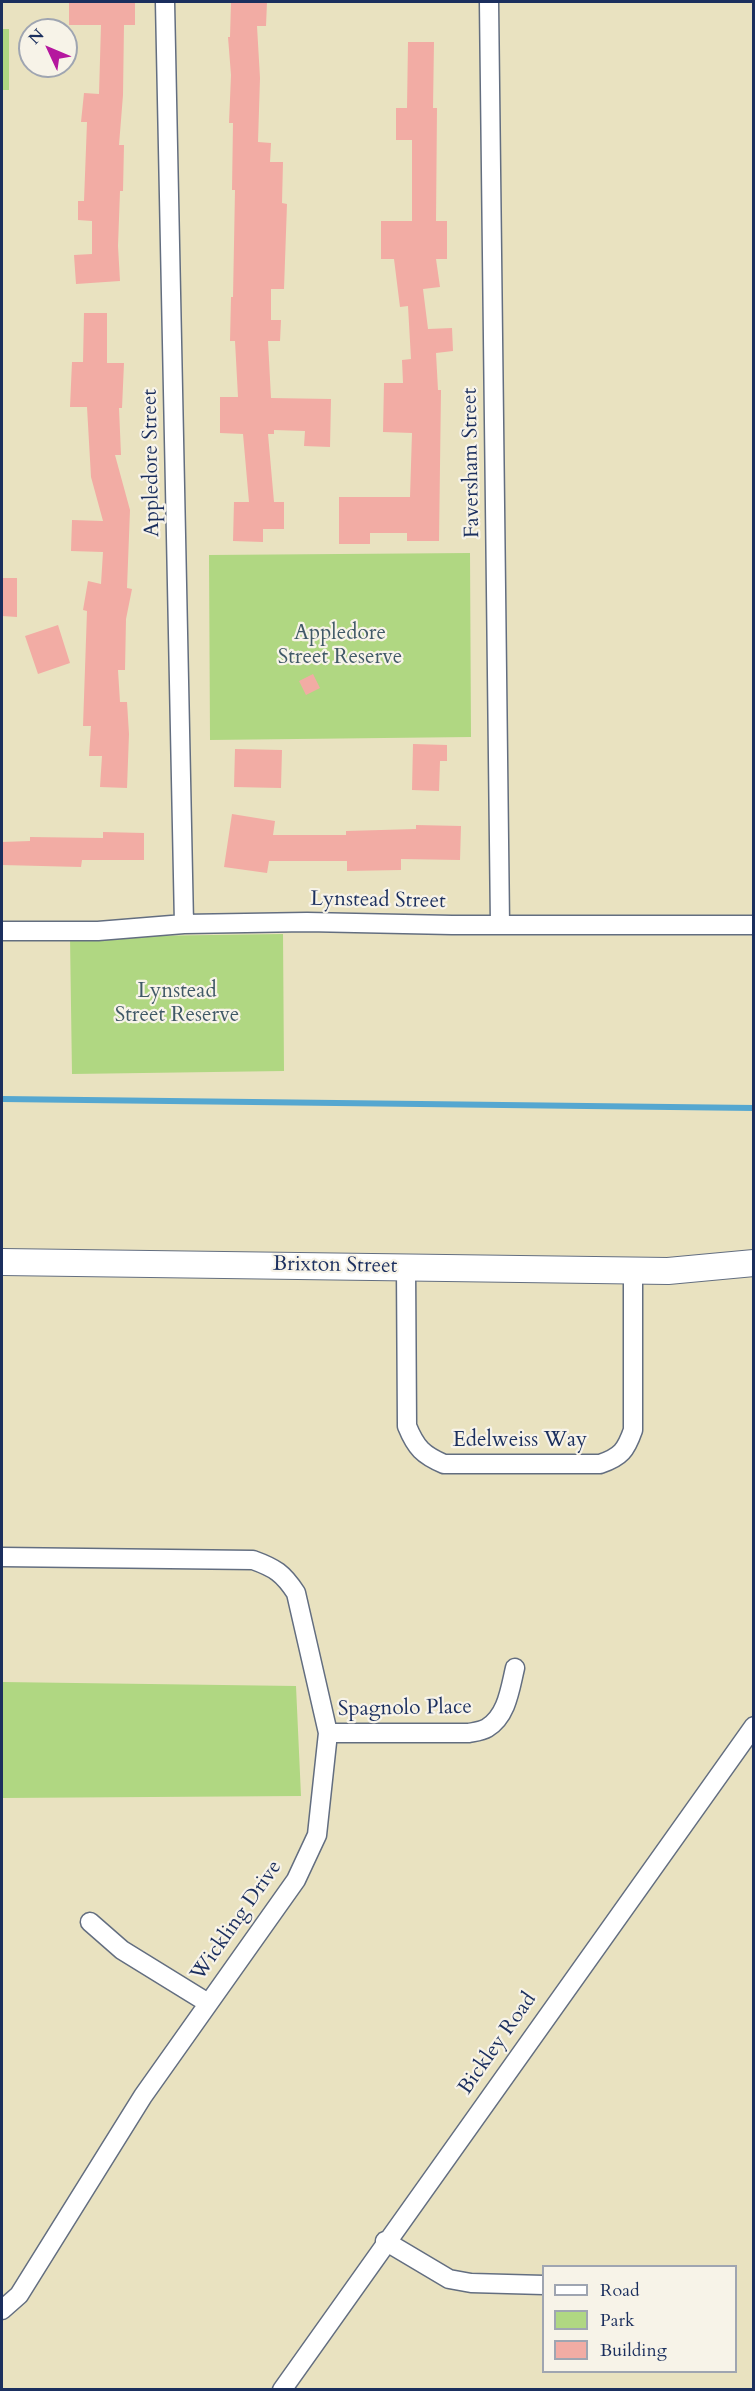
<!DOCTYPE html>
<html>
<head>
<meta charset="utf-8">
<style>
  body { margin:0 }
  #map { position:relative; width:755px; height:2391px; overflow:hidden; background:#e9e2c0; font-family:Cardo,serif }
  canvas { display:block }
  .frame { position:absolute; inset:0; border:3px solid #1b2f5e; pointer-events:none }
  .legend { position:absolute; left:542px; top:2265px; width:195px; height:108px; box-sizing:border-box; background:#f7f3e8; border:2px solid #9fa5b1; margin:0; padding:8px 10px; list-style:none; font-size:18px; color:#1b2f5e }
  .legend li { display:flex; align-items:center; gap:12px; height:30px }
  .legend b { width:30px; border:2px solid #9fa5b1 }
  .north { position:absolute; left:18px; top:18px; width:60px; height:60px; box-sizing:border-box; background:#f7f3e8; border:2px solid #9fa5b1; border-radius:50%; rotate:314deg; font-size:16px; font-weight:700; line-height:24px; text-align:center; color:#1b2f5e }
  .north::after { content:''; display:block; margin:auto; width:21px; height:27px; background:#b5179e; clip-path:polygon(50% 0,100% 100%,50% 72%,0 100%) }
</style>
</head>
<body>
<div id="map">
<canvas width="755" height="2391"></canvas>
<div class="frame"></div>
<ul class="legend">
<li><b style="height:8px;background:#fff"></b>Road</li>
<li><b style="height:16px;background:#b0d782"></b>Park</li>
<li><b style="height:16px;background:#f2aca4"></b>Building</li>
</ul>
<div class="north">N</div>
</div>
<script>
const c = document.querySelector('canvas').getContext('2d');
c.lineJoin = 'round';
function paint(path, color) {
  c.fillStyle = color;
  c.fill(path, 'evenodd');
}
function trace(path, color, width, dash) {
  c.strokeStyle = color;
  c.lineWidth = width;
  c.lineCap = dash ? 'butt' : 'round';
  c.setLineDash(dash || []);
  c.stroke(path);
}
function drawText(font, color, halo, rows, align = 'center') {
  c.font = font + ' Cardo,serif';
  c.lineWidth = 4.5;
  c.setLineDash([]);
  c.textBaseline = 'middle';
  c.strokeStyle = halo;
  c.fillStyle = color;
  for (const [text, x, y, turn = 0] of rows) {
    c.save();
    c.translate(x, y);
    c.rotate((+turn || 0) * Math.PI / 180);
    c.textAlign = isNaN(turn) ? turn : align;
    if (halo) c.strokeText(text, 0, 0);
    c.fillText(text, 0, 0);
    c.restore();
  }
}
paint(new Path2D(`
  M 2,29 L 9,29 L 9,90 L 2,90 Z
  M 470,553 L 471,737 L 210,740 L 209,555 Z
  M 283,934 L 284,1071 L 72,1074 L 70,937 Z
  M 2,1682 L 296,1686 L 301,1796 L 2,1798 Z`), '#b0d782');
trace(new Path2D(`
  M 2,1099 L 754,1108`), '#55a7d0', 6);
paint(new Path2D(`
  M 69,2 L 135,2 L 135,25 L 124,25 L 123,95 L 119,145 L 124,145 L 123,191 L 120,191 L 118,246 L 120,281 L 76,284 L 74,255 L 92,254 L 92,221 L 78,220 L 78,201 L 84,201 L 87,122 L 81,122 L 84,93 L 99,94 L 101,25 L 69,25 Z
  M 231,2 L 267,2 L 266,26 L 257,26 L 260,78 L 258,142 L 271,143 L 270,162 L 283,162 L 282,203 L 287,204 L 284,289 L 271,289 L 271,320 L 281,320 L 280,341 L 268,341 L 271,398 L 331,399 L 330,447 L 304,446 L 305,431 L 274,430 L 274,434 L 268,434 L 274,502 L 284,502 L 284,529 L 263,529 L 263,542 L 233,541 L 234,502 L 249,502 L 243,434 L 220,433 L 220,397 L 238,397 L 235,341 L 230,341 L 231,297 L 233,297 L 235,190 L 232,190 L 233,123 L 229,123 L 231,75 L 228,37 L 230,37 Z
  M 408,42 L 434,42 L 433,108 L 437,108 L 436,221 L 447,221 L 447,259 L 436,259 L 440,287 L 423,289 L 428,329 L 452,328 L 453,351 L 436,353 L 438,390 L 441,390 L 439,541 L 407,541 L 407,533 L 370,533 L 370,544 L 339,544 L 339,497 L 410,497 L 412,433 L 383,432 L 384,383 L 403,383 L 402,360 L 411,359 L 408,306 L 400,307 L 394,259 L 381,259 L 381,221 L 412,221 L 412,140 L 396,140 L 396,108 L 407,108 Z
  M 84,313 L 107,313 L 107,363 L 124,363 L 122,408 L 119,408 L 121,455 L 115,455 L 130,510 L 127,588 L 132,589 L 126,619 L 125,670 L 118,670 L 120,702 L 127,702 L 129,734 L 127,788 L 100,787 L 102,756 L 89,756 L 91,726 L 83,726 L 87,611 L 83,610 L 88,581 L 101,584 L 103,552 L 71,551 L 72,520 L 103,521 L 91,477 L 87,407 L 70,407 L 72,362 L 83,362 Z
  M 2,578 L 17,578 L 17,617 L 2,616 Z
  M 58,625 L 70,663 L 38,674 L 25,636 Z
  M 313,674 L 320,688 L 306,695 L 299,681 Z
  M 413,744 L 447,745 L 447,761 L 440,761 L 439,791 L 412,790 Z
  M 235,749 L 282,750 L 281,788 L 234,787 Z
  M 232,814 L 275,821 L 273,835 L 346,835 L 346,831 L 416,829 L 416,825 L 461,826 L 460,860 L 401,859 L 401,870 L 347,871 L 347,861 L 269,861 L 267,873 L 224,867 Z
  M 103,832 L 144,833 L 144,860 L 82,860 L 81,867 L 2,865 L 2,842 L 30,841 L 30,837 L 103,838 Z`), '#f2aca4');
const street = new Path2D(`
  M 165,2 L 184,924
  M 489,2 L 500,924
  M 2,931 L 98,931 L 184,924 L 307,922 L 452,925 L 754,925
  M 406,1267 L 407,1426 C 416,1448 423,1455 444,1464 L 600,1464 C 621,1457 626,1450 633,1430 L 633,1270
  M 2,1557 L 253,1560 C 275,1568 283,1573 296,1593 L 328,1733 L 317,1835 L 296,1880 L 143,2096 L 19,2295 L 2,2310
  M 328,1733 L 469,1733 C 474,1732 482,1731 487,1728 C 507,1716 510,1689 515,1668
  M 90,1922 L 122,1950 L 208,2003
  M 385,2241 L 449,2279 L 471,2283 L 544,2285
  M 282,2390 L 754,1726`);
const secondary = new Path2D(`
  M 2,1262 L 668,1271 L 754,1263`);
trace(street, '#636e80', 21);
trace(secondary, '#636e80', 28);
trace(street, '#fff', 18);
trace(secondary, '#fff', 26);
drawText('21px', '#1b2f5e', '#f7f3e8', [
  ["Appledore Street",152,463,-91],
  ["Faversham Street",472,463,-91],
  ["Lynstead Street",378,901,1],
  ["Brixton Street",335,1266,1],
  ["Edelweiss Way",520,1441],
  ["Spagnolo Place",405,1709,-1],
  ["Wickling Drive",237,1921,-55],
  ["Bickley Road",498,2044,-55]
]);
drawText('21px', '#405967', '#f7f3e8', [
  ["Appledore",340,634],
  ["Street Reserve",340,658],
  ["Lynstead",177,992],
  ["Street Reserve",177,1016]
]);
</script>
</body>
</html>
